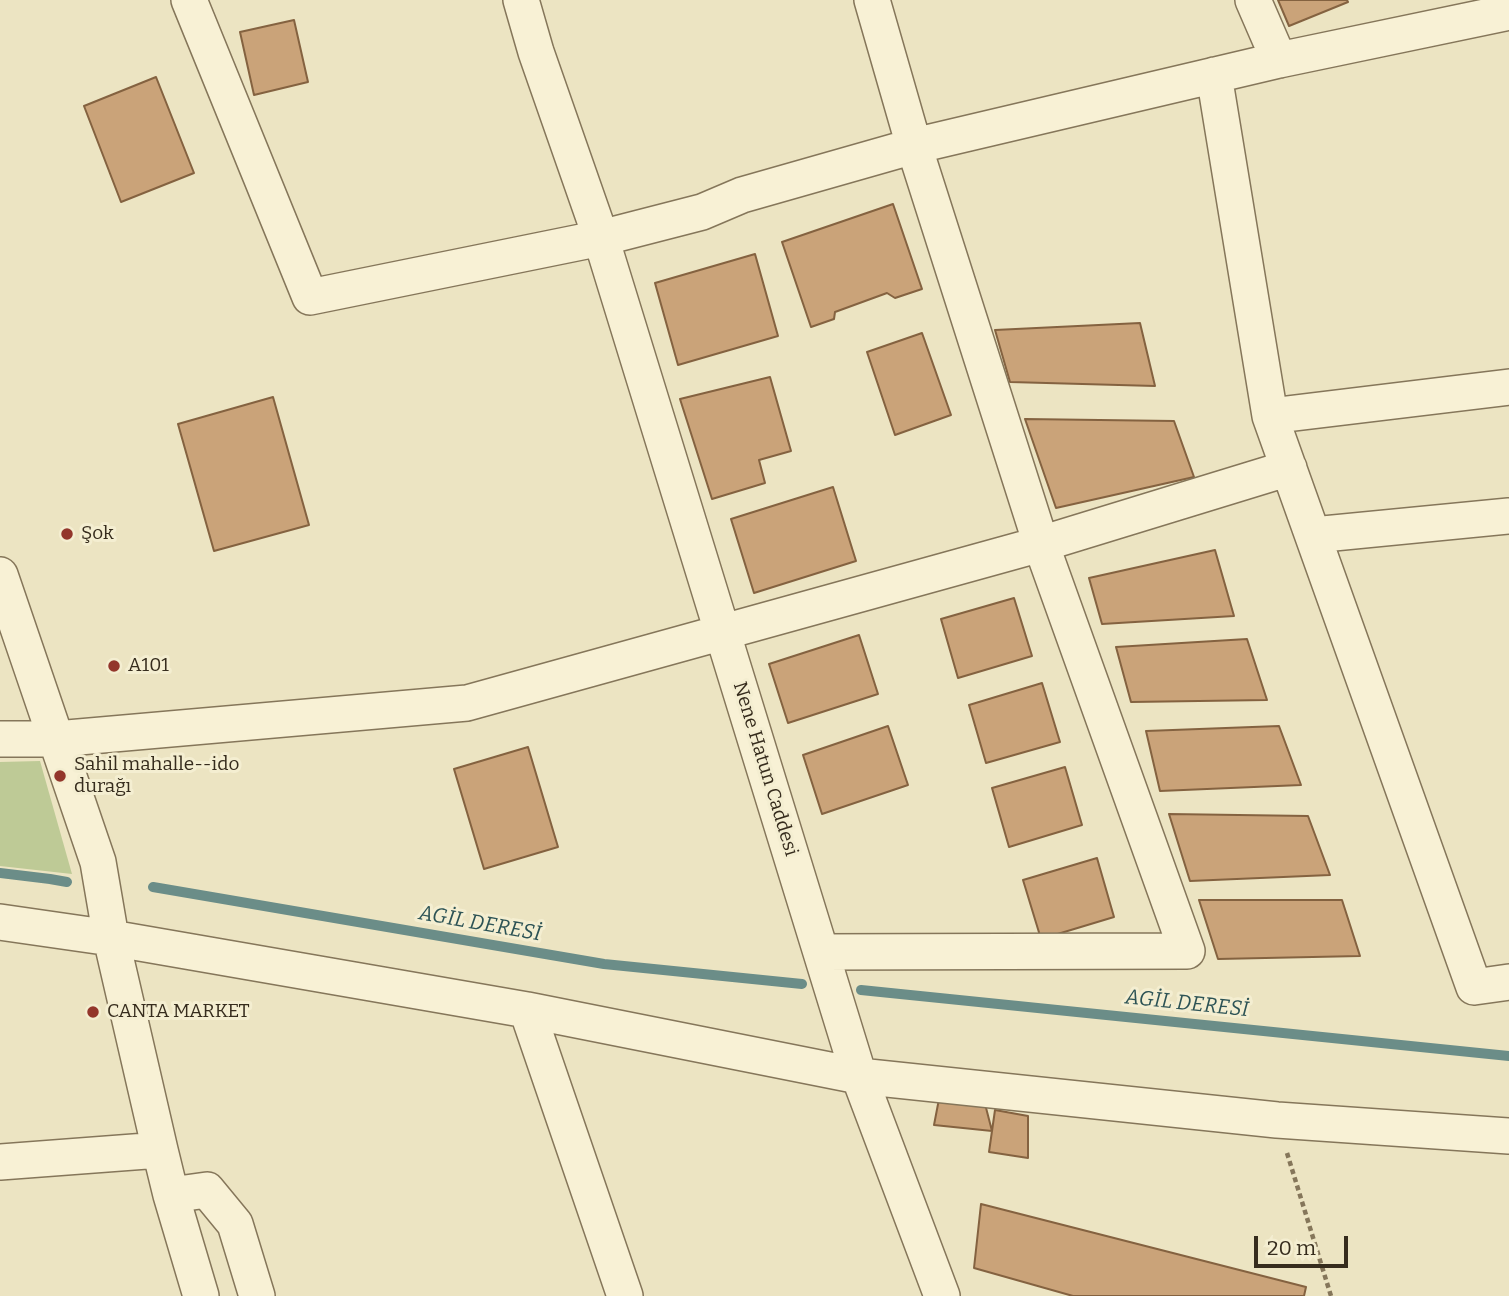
<!DOCTYPE html>
<html>
<head>
<meta charset="utf-8">
<style>
  body { margin:0 }
  #map { position:relative; width:1509px; height:1296px; overflow:hidden; background:#ece4c2; font-family:Bitter,serif }
  canvas { display:block }
  .scale { position:absolute; left:1254px; top:1236px; width:94px; height:32px; box-sizing:border-box; border:4px solid #362c1d; border-top:0; padding-left:9px; font-size:21px; line-height:24px; white-space:nowrap; color:#362c1d; -webkit-text-stroke:5px #f4eed1; paint-order:stroke }
</style>
</head>
<body>
<div id="map">
<canvas width="1509" height="1296"></canvas>
<div class="scale">20 m</div>
</div>
<script>
const c = document.querySelector('canvas').getContext('2d');
c.lineJoin = 'round';
function paint(path, color) {
  c.fillStyle = color;
  c.fill(path, 'evenodd');
}
function trace(path, color, width, dash) {
  c.strokeStyle = color;
  c.lineWidth = width;
  c.lineCap = dash ? 'butt' : 'round';
  c.setLineDash(dash || []);
  c.stroke(path);
}
function drawText(font, color, halo, rows, align = 'center') {
  c.font = font + ' Bitter,serif';
  c.lineWidth = 6;
  c.setLineDash([]);
  c.textBaseline = 'middle';
  c.strokeStyle = halo;
  c.fillStyle = color;
  for (const [text, x, y, turn = 0] of rows) {
    c.save();
    c.translate(x, y);
    c.rotate((+turn || 0) * Math.PI / 180);
    c.textAlign = isNaN(turn) ? turn : align;
    if (halo) c.strokeText(text, 0, 0);
    c.fillText(text, 0, 0);
    c.restore();
  }
}
paint(new Path2D(`
  M 40,761 L 72,874 L 0,866 L 0,762 Z`), '#beca96');
trace(new Path2D(`
  M 0,873 L 50,879 L 67,882
  M 153,887 L 604,964 L 802,984
  M 861,990 L 1509,1056`), '#6b8d88', 10);
const building = new Path2D(`
  M 1278,0 L 1347,0 L 1348,2 L 1289,26 Z
  M 294,20 L 308,82 L 254,95 L 240,32 Z
  M 156,77 L 194,173 L 121,202 L 84,106 Z
  M 893,204 L 922,289 L 895,298 L 887,293 L 835,312 L 834,319 L 811,327 L 782,242 Z
  M 755,254 L 778,336 L 678,365 L 655,283 Z
  M 1140,323 L 1155,386 L 1010,382 L 995,330 Z
  M 922,333 L 951,415 L 895,435 L 867,352 Z
  M 770,377 L 791,451 L 759,460 L 765,483 L 712,499 L 680,399 Z
  M 273,397 L 309,525 L 214,551 L 178,424 Z
  M 1025,419 L 1174,421 L 1194,477 L 1056,508 Z
  M 833,487 L 856,561 L 754,593 L 731,519 Z
  M 1215,550 L 1234,616 L 1102,624 L 1089,578 Z
  M 1014,598 L 1032,656 L 958,678 L 941,619 Z
  M 859,635 L 878,694 L 788,723 L 769,664 Z
  M 1247,639 L 1267,700 L 1131,702 L 1116,647 Z
  M 1042,683 L 1060,742 L 986,763 L 969,705 Z
  M 888,726 L 908,785 L 822,814 L 803,755 Z
  M 1279,726 L 1301,785 L 1160,791 L 1146,731 Z
  M 528,747 L 558,847 L 484,869 L 454,769 Z
  M 1065,767 L 1082,825 L 1009,847 L 992,788 Z
  M 1169,814 L 1308,816 L 1330,875 L 1190,881 Z
  M 1097,858 L 1114,917 L 1041,939 L 1023,880 Z
  M 1199,900 L 1342,900 L 1360,956 L 1218,959 Z
  M 939,1099 L 984,1100 L 992,1131 L 934,1125 Z
  M 995,1110 L 1028,1116 L 1028,1158 L 989,1152 Z
  M 981,1204 L 1306,1287 L 1304,1296 L 1073,1296 L 974,1268 Z`);
paint(building, '#caa379');
trace(building, '#846240', 2);
const minor = new Path2D(`
  M 189,0 L 310,297 L 601,238 L 702,212 L 742,195 L 914,146 L 1279,60 L 1509,12
  M 521,0 L 536,52 L 601,238 L 859,1076 L 942,1296
  M 1253,0 L 1279,60
  M 1214,75 L 1270,416 L 1474,987 L 1509,982
  M 1270,416 L 1509,387
  M 1313,535 L 1509,516
  M 0,575 L 98,862 L 111,938 L 160,1150 L 171,1195 L 201,1296
  M 0,739 L 56,739 L 467,703 L 1041,544 L 1289,468
  M 0,922 L 111,938 L 527,1010 L 859,1076 L 1277,1120 L 1509,1136
  M 821,952 L 1187,951 L 1041,544 L 914,146 L 872,0
  M 527,1010 L 625,1296
  M 0,1162 L 160,1150
  M 171,1195 L 207,1190 L 235,1224 L 257,1296`);
trace(minor, '#85765a', 38);
trace(new Path2D(`
  M 1287,1153 L 1331,1296`), '#85765a', 4.5, [5, 3.5]);
trace(minor, '#f8f1d5', 35);
for (const [x, y, r, color] of [
  [67,534,7,"#93362b"],
  [114,666,7,"#93362b"],
  [60,776,7,"#93362b"],
  [93,1012,7,"#93362b"]
]) {
  const dot = new Path2D();
  dot.arc(x, y, r, 0, 2 * Math.PI);
  c.fillStyle = color;
  c.fill(dot);
  trace(dot, '#f4eed1', 2.5);
}
drawText('19px', '#362c1d', '#f4eed1', [
  ["Şok",81,534],
  ["A101",128,666],
  ["Sahil mahalle--ido",74,765],
  ["durağı",74,787],
  ["CANTA MARKET",107,1012]
], 'left');
drawText('19px', '#362c1d', '#f4eed1', [
  ["Nene Hatun Caddesi",765,769,73]
]);
drawText('italic 21px', '#2d5355', '#f4eed1', [
  ["AGİL DERESİ",480,924,10],
  ["AGİL DERESİ",1187,1004,6]
]);
</script>
</body>
</html>
